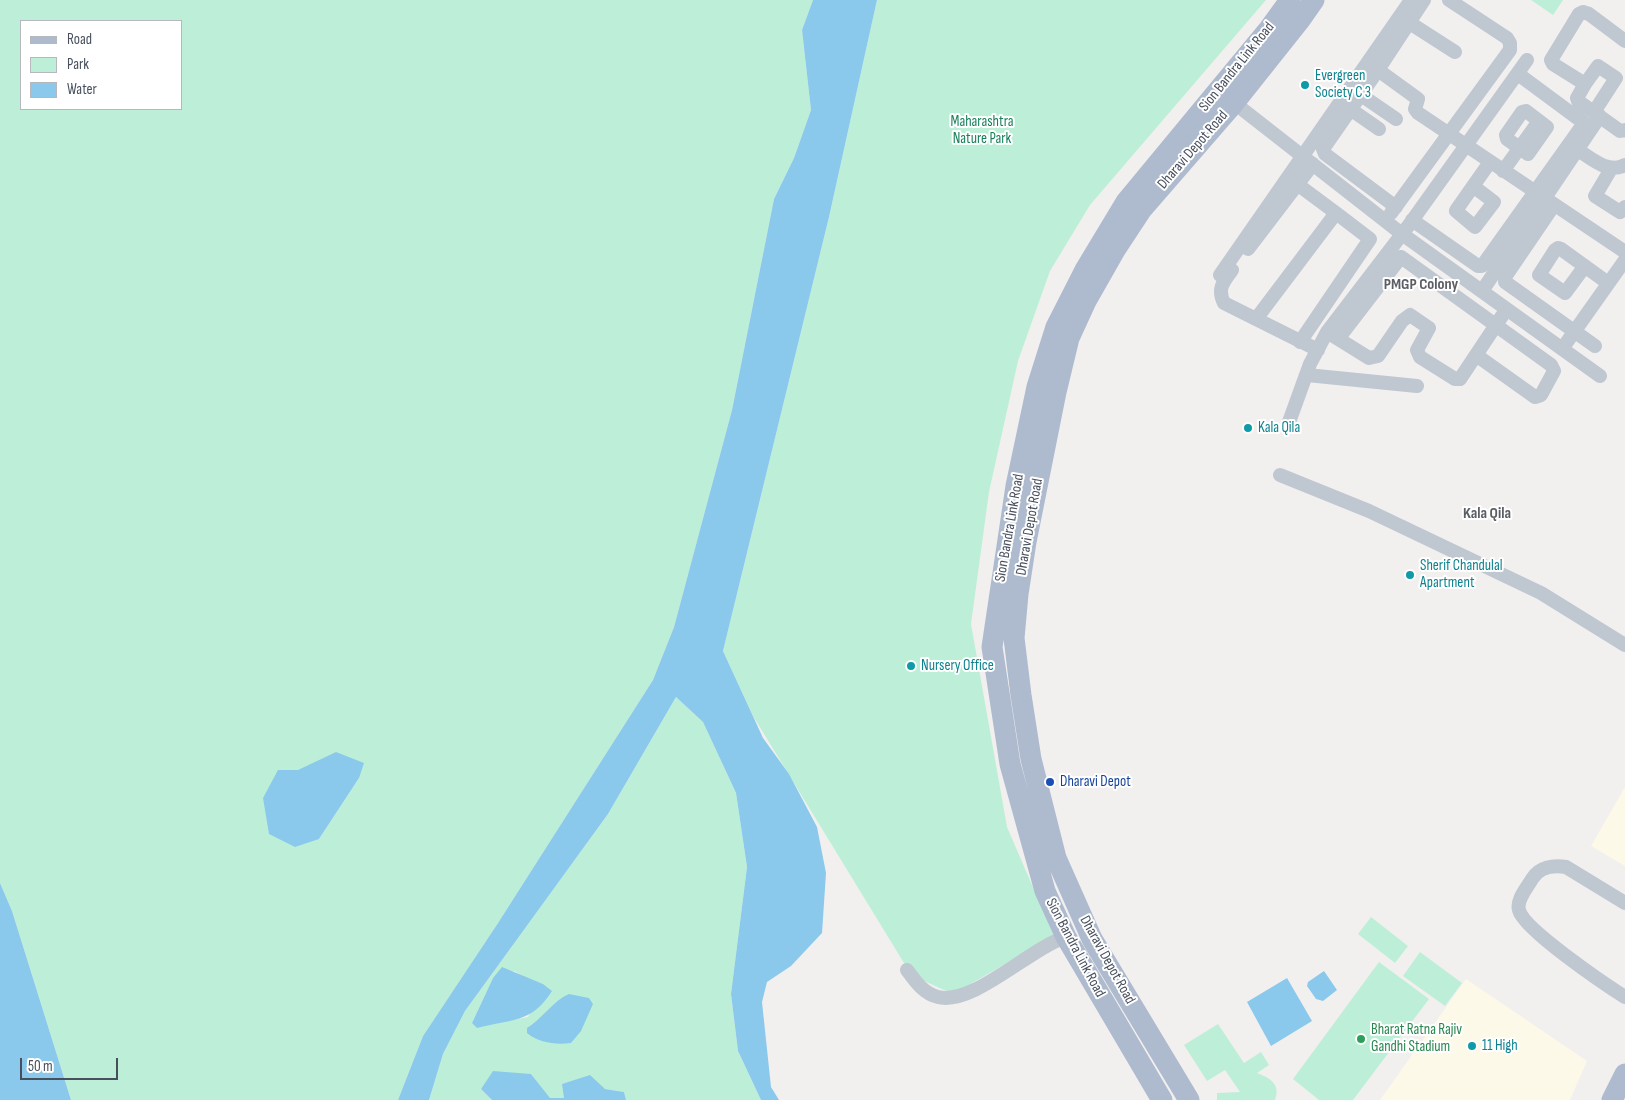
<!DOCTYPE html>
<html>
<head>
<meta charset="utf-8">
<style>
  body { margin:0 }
  #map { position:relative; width:1625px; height:1100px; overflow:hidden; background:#f2efef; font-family:"Sofia Sans Condensed",sans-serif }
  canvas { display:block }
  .legend { position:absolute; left:20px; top:20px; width:162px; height:90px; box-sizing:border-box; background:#fff; border:1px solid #b5b9be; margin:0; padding:6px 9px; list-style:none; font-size:15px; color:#474f5d }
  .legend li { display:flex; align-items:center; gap:10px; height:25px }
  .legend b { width:25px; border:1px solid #b5b9be }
  .scale { position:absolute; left:20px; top:1058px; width:98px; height:22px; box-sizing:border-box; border:2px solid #474f5d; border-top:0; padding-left:6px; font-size:15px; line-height:18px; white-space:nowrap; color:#474f5d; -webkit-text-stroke:4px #fff; paint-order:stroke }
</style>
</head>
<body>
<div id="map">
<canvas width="1625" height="1100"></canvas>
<ul class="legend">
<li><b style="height:6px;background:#aebace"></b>Road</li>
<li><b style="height:14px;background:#bdefd8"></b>Park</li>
<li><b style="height:14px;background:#8ac9ec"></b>Water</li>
</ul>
<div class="scale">50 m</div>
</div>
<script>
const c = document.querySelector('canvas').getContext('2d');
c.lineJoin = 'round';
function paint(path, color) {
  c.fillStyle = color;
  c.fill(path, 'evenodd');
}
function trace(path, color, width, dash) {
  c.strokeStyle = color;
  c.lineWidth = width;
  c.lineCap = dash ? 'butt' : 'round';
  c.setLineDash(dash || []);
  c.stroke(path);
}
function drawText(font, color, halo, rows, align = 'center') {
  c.font = font + ' "Sofia Sans Condensed",sans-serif';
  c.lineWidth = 4;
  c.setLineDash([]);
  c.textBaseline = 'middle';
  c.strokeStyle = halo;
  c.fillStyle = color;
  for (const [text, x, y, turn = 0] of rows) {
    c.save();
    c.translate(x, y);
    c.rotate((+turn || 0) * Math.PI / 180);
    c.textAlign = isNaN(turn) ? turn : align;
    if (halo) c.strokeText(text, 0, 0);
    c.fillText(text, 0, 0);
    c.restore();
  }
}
paint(new Path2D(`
  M 1625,787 L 1625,866 L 1591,846 Z
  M 1466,979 L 1587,1061 L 1570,1100 L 1380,1100 Z`), '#fcf9e8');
paint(new Path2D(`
  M 0,0 L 813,0 L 802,30 L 811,110 L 794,158 L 774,199 L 732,410 L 674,627 L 653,680 L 498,923 L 423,1036 L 398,1100 L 71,1100 L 12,911 L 0,883 ZM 21,21 L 181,21 L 181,109 L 21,109 ZM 278,770 L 298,770 L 359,778 L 319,839 Z
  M 877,0 L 1266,0 L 1090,205 L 1050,271 L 1018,361 L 989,492 L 971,624 L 1007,827 L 1054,936 L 953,994 L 922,980 L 904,963 L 753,716 L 723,651 L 829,217 Z
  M 1531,0 L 1563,0 L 1553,15 Z
  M 676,697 L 703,722 L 736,793 L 747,867 L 731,994 L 738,1051 L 761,1100 L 626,1100 L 624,1092 L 605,1089 L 564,1098 L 549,1098 L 531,1074 L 481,1089 L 492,1100 L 429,1100 L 443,1054 L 465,1011 L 608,814 ZM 514,971 L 528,979 L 543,984 L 528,1017 L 497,1023 L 472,1023 L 493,978 Z
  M 1371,917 L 1408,946 L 1395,963 L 1358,934 Z
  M 1420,952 L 1462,983 L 1445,1006 L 1403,976 Z
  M 1379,962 L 1429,999 L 1353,1100 L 1319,1100 L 1293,1079 Z
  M 1218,1024 L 1244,1063 L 1261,1052 L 1269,1065 L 1257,1073 C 1270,1078 1281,1084 1275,1100 L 1217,1100 L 1217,1093 L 1240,1092 L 1225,1070 L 1207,1081 L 1184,1045 Z`), '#bdefd8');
paint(new Path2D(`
  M 813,0 L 877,0 L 829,217 L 723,651 L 763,738 L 789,774 L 817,827 L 826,873 L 822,933 L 791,966 L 767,982 L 762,1002 L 771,1087 L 779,1100 L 761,1100 L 738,1051 L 731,994 L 747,867 L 736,793 L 703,722 L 676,697 L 608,814 L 465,1011 L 443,1054 L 429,1100 L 398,1100 L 423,1036 L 498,923 L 653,680 L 674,627 L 732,410 L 774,199 L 794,158 L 811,110 L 802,30 Z
  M 336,752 L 364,763 L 359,778 L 319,839 L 295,847 L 269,834 L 263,798 L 278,770 L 298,770 Z
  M 0,883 L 12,911 L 71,1100 L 0,1100 Z
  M 502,967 L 543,984 L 552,991 C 531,1024 511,1019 477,1028 L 472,1023 L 493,978 Z
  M 1324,971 L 1337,990 L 1323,1001 L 1316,999 L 1307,986 L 1308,982 Z
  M 1287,978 L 1312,1021 L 1271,1046 L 1247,1002 Z
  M 569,994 L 589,998 L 593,1004 L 581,1031 L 571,1043 C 556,1045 539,1043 527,1033 L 527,1028 C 542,1019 554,1000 569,994 Z
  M 493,1071 L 531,1074 L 550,1098 L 564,1098 L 562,1084 L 590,1075 L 605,1089 L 624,1092 L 626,1100 L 492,1100 L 481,1089 Z`), '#8ac9ec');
trace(new Path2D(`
  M 1402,18 L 1455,52
  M 1625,41 L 1589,14 L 1583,12 L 1579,14 L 1551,60 L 1553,64 L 1585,84 L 1577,98 L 1578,101 L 1620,131 L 1625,130
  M 1378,70 L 1424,0
  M 1518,74 L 1591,128
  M 1585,84 L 1598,66 L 1616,78 L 1594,112
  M 1361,95 L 1396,119
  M 1228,98 L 1402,234 L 1600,376
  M 1343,104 L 1379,129
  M 1526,111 L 1547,127 L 1528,154 L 1507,139 L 1506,135 L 1522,112 Z
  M 1578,150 C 1592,159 1608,174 1625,165
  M 1611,169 L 1595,196 L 1620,212 L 1625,207
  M 1503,171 L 1539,121
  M 1473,186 L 1494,202 L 1475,227 L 1456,211 L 1457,209 L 1490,162
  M 1554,205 L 1505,277 L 1505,282 L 1595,346
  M 1396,207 L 1325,154 L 1323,149 L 1378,70 L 1418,99 L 1415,109 L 1418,113 L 1625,252
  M 1391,213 L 1510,50 L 1510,43 L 1507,38 L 1449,0
  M 1412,220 L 1478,266 L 1482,266 L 1584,123
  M 1248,249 L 1313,164
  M 1585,266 L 1565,293 L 1539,275 L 1555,250 L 1558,248 L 1561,249 L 1608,283
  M 1232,270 C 1223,282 1217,289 1224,303 L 1318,350
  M 1220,275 L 1411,0
  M 1482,291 L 1600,116
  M 1256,319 L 1336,213 L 1297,184
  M 1332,335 L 1369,358 L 1378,356 L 1402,321 L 1410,315 L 1429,328 L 1417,350 L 1420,357 L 1455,379 L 1460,379 L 1502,316
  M 1338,339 L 1401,257 L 1551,365 L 1554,371 L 1541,395 L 1535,397 L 1476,355
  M 1300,342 L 1370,239 L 1336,213
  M 1562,349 L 1625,260
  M 1307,375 L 1417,386
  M 1289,422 L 1310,364 L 1327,332 L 1409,225 L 1527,60
  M 1280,475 L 1369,511 L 1541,593 L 1625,645
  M 1625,903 L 1566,867 C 1553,865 1539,867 1532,879 C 1527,888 1516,900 1519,910 C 1523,929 1606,985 1625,997
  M 907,970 C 915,981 924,994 938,997 C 973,1006 1030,948 1066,937`), '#bfc7d1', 14);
trace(new Path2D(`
  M 1162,1100 L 1066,937 L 1045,891 L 1010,764 L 992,647 L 1016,486 L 1037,387 L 1056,327 L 1085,270 L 1126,202 L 1269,29 L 1290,0
  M 1189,1100 L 1092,939 L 1056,858 L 1031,759 L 1021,695 L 1014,638 L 1018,594 L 1026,542 L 1056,392 L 1069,338 L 1086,301 L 1115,250 L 1142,209 L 1234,103 L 1300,20 L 1314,0
  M 1612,1100 L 1625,1074`), '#aebace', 21);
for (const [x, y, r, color] of [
  [1305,85,5,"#0f9aa8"],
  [1248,428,5,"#0f9aa8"],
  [1410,575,5,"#0f9aa8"],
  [911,666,5,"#0f9aa8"],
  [1050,782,5,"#1a4fb4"],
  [1361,1039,5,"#2e9e5b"],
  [1472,1046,5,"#0f9aa8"]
]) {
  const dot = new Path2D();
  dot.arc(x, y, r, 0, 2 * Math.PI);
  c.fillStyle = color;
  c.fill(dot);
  trace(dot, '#fff', 2);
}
drawText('15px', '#474f5d', '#fff', [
  ["Sion Bandra Link Road",1237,67,-51],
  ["Dharavi Depot Road",1193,150,-49],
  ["Dharavi Depot Road",1030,527,-80],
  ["Sion Bandra Link Road",1010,528,-80],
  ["Sion Bandra Link Road",1075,948,62],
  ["Dharavi Depot Road",1107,960,61]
]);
drawText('15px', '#0d838f', '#fff', [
  ["Evergreen",1315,76],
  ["Society C 3",1315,93],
  ["Kala Qila",1258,428],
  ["Sherif Chandulal",1420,566],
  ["Apartment",1420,583],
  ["Nursery Office",921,666],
  ["11 High",1482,1046]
], 'left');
drawText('15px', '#177f5a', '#fff', [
  ["Maharashtra",982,122],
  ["Nature Park",982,139]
]);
drawText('15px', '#164399', '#fff', [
  ["Dharavi Depot",1060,782]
], 'left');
drawText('15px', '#27864d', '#fff', [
  ["Bharat Ratna Rajiv",1371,1030],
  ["Gandhi Stadium",1371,1047]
], 'left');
drawText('bold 16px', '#5b5e64', '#fff', [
  ["PMGP Colony",1421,285],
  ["Kala Qila",1487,514]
]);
</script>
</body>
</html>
